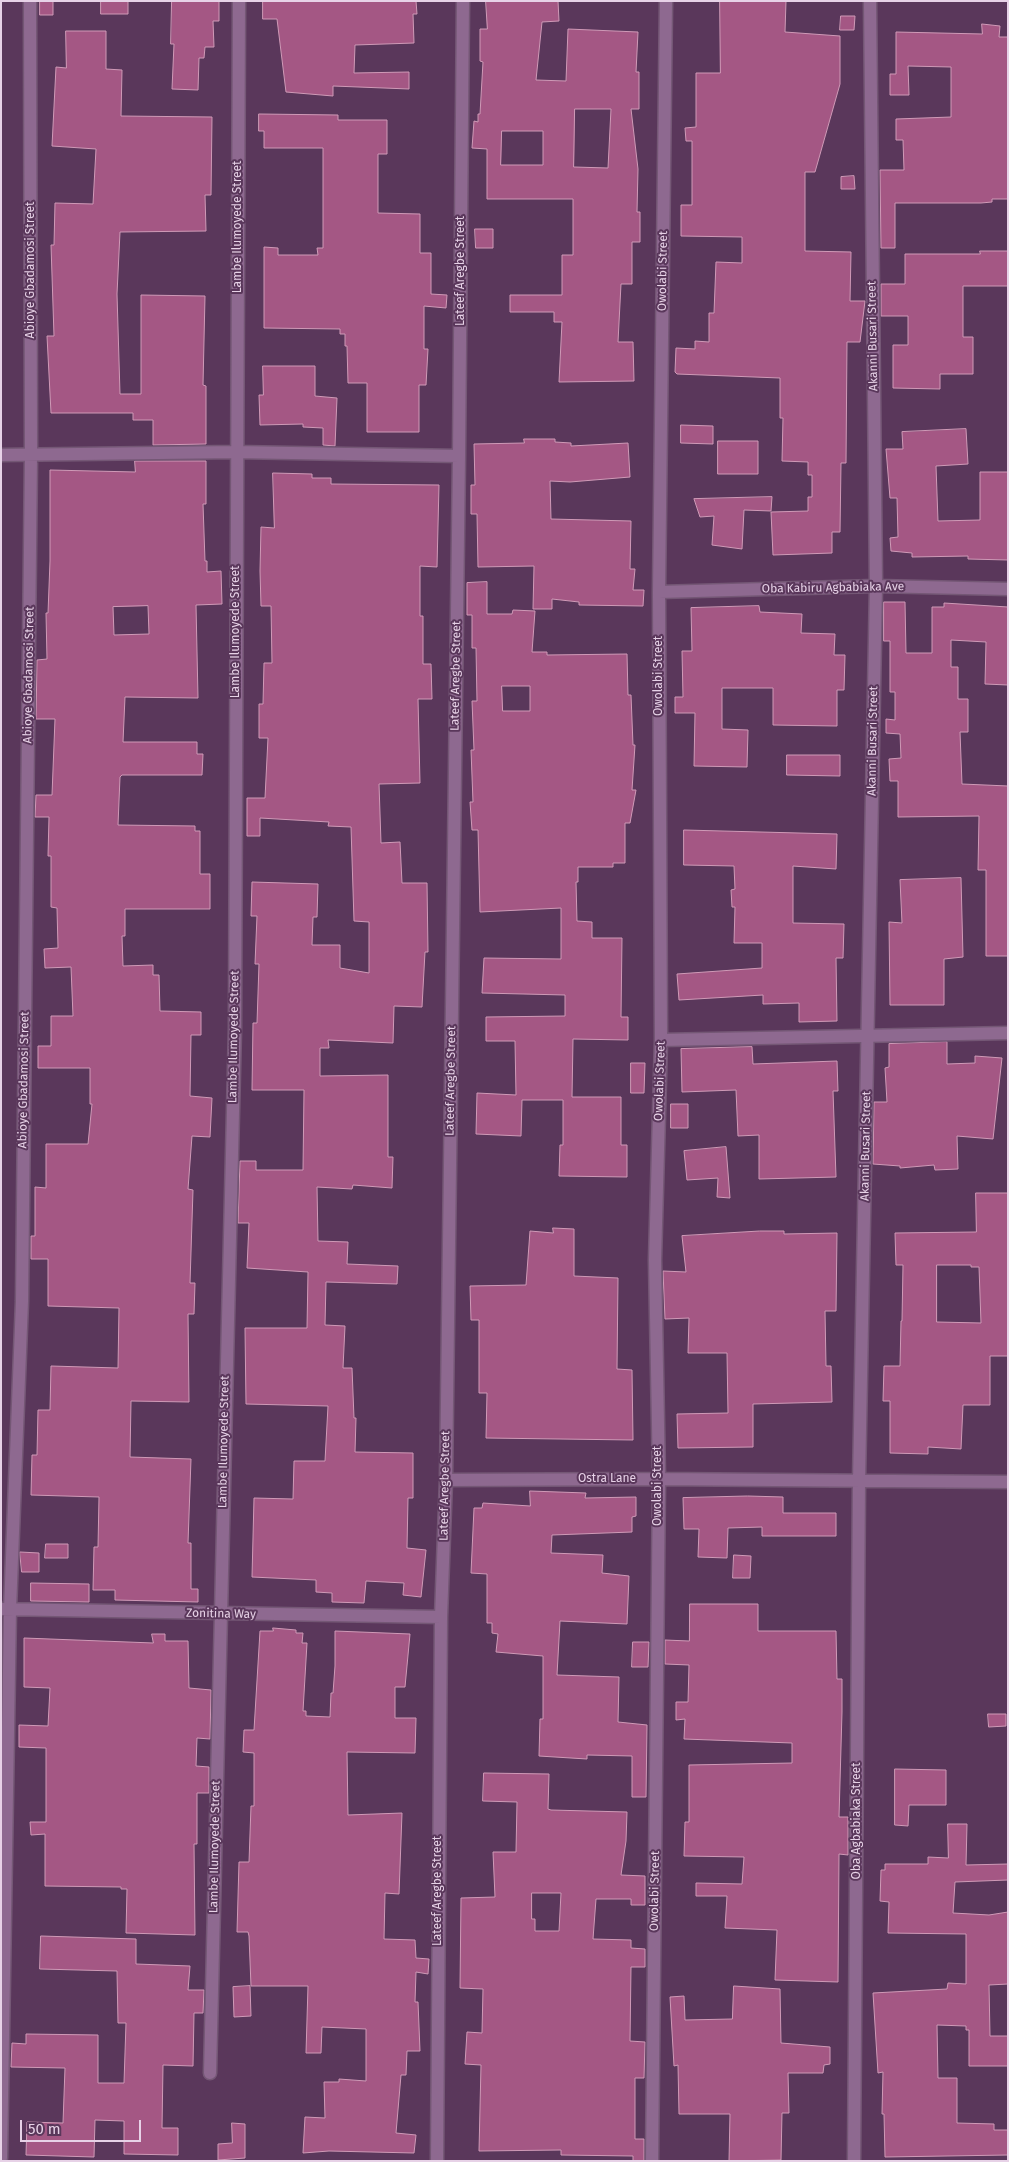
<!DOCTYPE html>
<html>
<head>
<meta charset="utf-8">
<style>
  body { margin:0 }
  #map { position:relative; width:1009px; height:2162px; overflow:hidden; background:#5a375b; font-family:"Fira Sans",sans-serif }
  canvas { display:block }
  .frame { position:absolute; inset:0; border:2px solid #e7d2e7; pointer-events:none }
  .scale { position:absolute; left:20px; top:2120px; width:121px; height:22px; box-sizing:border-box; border:2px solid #e7d2e7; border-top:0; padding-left:6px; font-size:15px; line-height:18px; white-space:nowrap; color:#e7d2e7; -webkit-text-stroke:4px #5a375b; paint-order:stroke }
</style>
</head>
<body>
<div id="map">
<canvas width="1009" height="2162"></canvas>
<div class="frame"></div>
<div class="scale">50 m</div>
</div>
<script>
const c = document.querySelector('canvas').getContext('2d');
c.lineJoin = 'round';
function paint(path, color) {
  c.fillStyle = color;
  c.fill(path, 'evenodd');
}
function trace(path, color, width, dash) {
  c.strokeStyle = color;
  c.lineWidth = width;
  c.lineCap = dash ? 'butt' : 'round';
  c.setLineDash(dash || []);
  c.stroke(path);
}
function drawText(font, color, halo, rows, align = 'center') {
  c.font = font + ' "Fira Sans",sans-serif';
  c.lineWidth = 4;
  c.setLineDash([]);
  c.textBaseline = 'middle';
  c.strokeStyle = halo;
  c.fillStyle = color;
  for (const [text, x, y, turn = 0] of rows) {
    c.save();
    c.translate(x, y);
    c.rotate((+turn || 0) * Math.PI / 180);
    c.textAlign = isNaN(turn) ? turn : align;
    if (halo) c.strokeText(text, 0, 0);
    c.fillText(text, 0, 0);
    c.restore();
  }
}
const building = new Path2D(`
  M 40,1 L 53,1 L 53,15 L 40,15 Z
  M 101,1 L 128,1 L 128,14 L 101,14 Z
  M 172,1 L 219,1 L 219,21 L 213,21 L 214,47 L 205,47 L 204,58 L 199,58 L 198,90 L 172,89 L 174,44 L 171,44 Z
  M 263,1 L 416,1 L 417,14 L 413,14 L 414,43 L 355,45 L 354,73 L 409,72 L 409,89 L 333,86 L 333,96 L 286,92 L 277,19 L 263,19 Z
  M 486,1 L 558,1 L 559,21 L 542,22 L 536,80 L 566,81 L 568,29 L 638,32 L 636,72 L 639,72 L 639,109 L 631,109 L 638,169 L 637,212 L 640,212 L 640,242 L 632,242 L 632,284 L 621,284 L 618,342 L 633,342 L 634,381 L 559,382 L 562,322 L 554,322 L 554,312 L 510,312 L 510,295 L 562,295 L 562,255 L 573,255 L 573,199 L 487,199 L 487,149 L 472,148 L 474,121 L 478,122 L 478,114 L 480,114 L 483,62 L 480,61 L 480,29 L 487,29 ZM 575,109 L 611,109 L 608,168 L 574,167 ZM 502,131 L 543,131 L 543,165 L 501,165 Z
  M 720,1 L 786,1 L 785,32 L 840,36 L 840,84 L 815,172 L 805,172 L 805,251 L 851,252 L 850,301 L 865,301 L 860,342 L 847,342 L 846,463 L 841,463 L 840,532 L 832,532 L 832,553 L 773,555 L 771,512 L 808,511 L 808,497 L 812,497 L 812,475 L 808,475 L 808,462 L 782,461 L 783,418 L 780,418 L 780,378 L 677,374 L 675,372 L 676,348 L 695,349 L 695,341 L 709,342 L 709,313 L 714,313 L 716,262 L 742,263 L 742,237 L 681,236 L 681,205 L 692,205 L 692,141 L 686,141 L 685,128 L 696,127 L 696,73 L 720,73 Z
  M 841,16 L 855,16 L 854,30 L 840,30 Z
  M 982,24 L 1000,26 L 999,37 L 1008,37 L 1008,199 L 992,199 L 992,202 L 981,203 L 895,203 L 895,248 L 881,248 L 880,170 L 904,170 L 903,140 L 896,140 L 896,119 L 951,117 L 951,67 L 908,66 L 909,95 L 890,95 L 890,74 L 896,74 L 896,32 L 982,34 Z
  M 66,31 L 106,31 L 106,69 L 122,70 L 121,116 L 212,117 L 211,195 L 205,195 L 206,231 L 120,232 L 117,294 L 120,394 L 141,394 L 141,295 L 205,296 L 203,385 L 206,386 L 206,444 L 153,445 L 153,420 L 133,420 L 133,413 L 51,413 L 47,336 L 54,336 L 51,245 L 54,245 L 55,203 L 93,204 L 96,149 L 52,146 L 56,67 L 66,68 Z
  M 259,114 L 338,115 L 338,120 L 387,120 L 387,154 L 378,154 L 378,213 L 420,214 L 420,253 L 431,253 L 431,294 L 447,295 L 446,308 L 424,306 L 424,349 L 428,349 L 426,385 L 419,385 L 419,432 L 367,432 L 367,383 L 348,383 L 347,346 L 345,346 L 345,334 L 340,334 L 340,329 L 264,328 L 264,247 L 278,248 L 278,255 L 318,255 L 317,248 L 323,248 L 323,148 L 264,148 L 264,131 L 259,131 Z
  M 854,176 L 855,189 L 841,189 L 841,177 Z
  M 475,229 L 493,229 L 493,248 L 476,248 Z
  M 980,251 L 1008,251 L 1008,286 L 963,286 L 963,337 L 973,337 L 973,374 L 940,374 L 940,389 L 893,388 L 893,345 L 908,345 L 908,316 L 881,316 L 881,284 L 905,284 L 905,254 L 980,254 Z
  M 263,366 L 315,366 L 315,396 L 337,398 L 335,446 L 323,445 L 323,428 L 303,427 L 303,424 L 260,425 L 259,395 L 263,395 Z
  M 681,425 L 713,426 L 713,444 L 681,443 Z
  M 966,429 L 968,464 L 936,466 L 938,521 L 980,520 L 980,472 L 1008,472 L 1008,560 L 968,559 L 968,556 L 912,557 L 912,553 L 891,551 L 890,538 L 898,537 L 897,498 L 890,498 L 886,449 L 903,449 L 902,432 Z
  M 524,439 L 555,439 L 555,442 L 571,443 L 571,446 L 628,443 L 630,477 L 570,482 L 550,481 L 551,519 L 631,521 L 630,569 L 635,569 L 633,590 L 644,590 L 643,606 L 579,605 L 579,602 L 552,599 L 552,609 L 533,609 L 534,566 L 478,567 L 477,514 L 471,514 L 471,485 L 475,485 L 474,444 L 524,443 Z
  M 718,441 L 758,441 L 758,474 L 718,474 Z
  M 135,461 L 206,461 L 206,504 L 203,504 L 205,561 L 207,561 L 207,572 L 221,571 L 222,604 L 196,605 L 198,698 L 125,697 L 123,742 L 197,742 L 197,754 L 203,754 L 202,775 L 122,775 L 120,777 L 118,825 L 195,826 L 195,831 L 200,831 L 200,874 L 210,874 L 210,909 L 125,909 L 125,936 L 122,936 L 123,966 L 153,965 L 153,975 L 159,975 L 160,1011 L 201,1012 L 201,1035 L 191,1035 L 190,1096 L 212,1098 L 210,1137 L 192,1136 L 188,1189 L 193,1190 L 190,1283 L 195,1283 L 194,1314 L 188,1314 L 189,1402 L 131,1401 L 130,1457 L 191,1459 L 188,1543 L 191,1543 L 191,1589 L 198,1589 L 198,1602 L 115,1600 L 115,1590 L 93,1590 L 94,1547 L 98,1547 L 99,1497 L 31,1495 L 32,1455 L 37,1455 L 38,1410 L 50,1410 L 51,1366 L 118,1368 L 119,1308 L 48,1306 L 48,1259 L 31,1259 L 31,1236 L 35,1236 L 35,1187 L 46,1188 L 46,1144 L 88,1144 L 92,1104 L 90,1104 L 90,1068 L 38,1068 L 38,1046 L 51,1046 L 51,1016 L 73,1016 L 71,967 L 45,968 L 44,949 L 58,948 L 57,908 L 51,907 L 51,856 L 48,856 L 49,817 L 35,817 L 36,795 L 52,795 L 55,719 L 36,719 L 37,660 L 47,659 L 46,613 L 48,613 L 50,561 L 50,470 L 135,472 ZM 148,606 L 149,634 L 114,635 L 113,607 Z
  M 273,473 L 312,474 L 312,478 L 331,478 L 331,484 L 439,485 L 437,567 L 420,566 L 420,616 L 423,616 L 423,664 L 431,664 L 432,699 L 418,699 L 420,783 L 379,784 L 381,843 L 400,842 L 402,883 L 427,883 L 428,952 L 425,952 L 422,1007 L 394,1006 L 393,1043 L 328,1040 L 329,1048 L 320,1048 L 320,1076 L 388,1075 L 388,1157 L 393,1157 L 392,1188 L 353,1185 L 352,1189 L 317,1187 L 318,1241 L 348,1242 L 347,1264 L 398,1266 L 397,1284 L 326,1282 L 325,1325 L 345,1326 L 343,1368 L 352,1368 L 354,1418 L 356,1418 L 355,1452 L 413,1453 L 413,1498 L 408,1498 L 407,1548 L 426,1550 L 421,1597 L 403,1595 L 404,1583 L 366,1581 L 364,1603 L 332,1602 L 332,1593 L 316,1592 L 316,1580 L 252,1577 L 254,1498 L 293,1499 L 294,1461 L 325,1461 L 328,1406 L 246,1404 L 245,1328 L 307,1328 L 308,1272 L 247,1268 L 249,1223 L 238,1223 L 240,1161 L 256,1161 L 256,1170 L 303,1170 L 304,1090 L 252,1090 L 253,1023 L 257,1023 L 259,964 L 255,964 L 257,916 L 251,916 L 252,882 L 318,884 L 317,917 L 313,917 L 312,945 L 340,945 L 340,968 L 369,973 L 369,922 L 354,921 L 351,827 L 328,826 L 329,822 L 260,818 L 260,836 L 247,836 L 247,798 L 265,798 L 268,738 L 259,738 L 259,704 L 263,704 L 264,663 L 272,663 L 271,606 L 261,606 L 260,571 L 261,527 L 274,528 Z
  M 772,497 L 771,511 L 744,510 L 742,549 L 712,545 L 714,516 L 700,517 L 694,499 Z
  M 487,582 L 487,614 L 512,614 L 513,610 L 535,611 L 532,652 L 547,652 L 547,655 L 627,654 L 628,695 L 631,695 L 633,745 L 635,745 L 632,790 L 636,790 L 630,823 L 625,823 L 625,863 L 613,863 L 613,867 L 578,867 L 578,882 L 576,882 L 577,921 L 592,922 L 592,938 L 622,938 L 621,1017 L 628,1017 L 628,1040 L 573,1039 L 572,1097 L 621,1097 L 621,1145 L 627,1145 L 627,1177 L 559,1176 L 560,1145 L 563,1145 L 563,1100 L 522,1100 L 521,1136 L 476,1134 L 477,1093 L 516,1095 L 515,1041 L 486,1041 L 486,1017 L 565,1016 L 565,995 L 482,993 L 484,958 L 561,959 L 561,908 L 480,912 L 478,830 L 472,830 L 470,802 L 473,802 L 471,750 L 474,750 L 472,701 L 477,701 L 476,648 L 472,648 L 472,615 L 467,615 L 467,583 ZM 502,686 L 530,686 L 530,711 L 503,711 Z
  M 884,602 L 905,602 L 906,653 L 932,653 L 932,607 L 944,607 L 944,603 L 1008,607 L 1008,685 L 985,684 L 986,642 L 951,640 L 951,667 L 958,667 L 958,699 L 968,699 L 968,732 L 960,732 L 962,784 L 1008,786 L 1008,956 L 986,956 L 986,870 L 978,870 L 979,816 L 898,817 L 898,781 L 890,781 L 889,759 L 901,758 L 900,734 L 886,733 L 886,719 L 895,720 L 895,692 L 890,692 L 890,641 L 884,641 Z
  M 759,606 L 760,612 L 802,614 L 801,633 L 835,634 L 834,655 L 845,655 L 844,690 L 837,690 L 837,726 L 773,725 L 773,688 L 722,688 L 722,729 L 748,730 L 747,767 L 694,766 L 695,713 L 675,713 L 675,697 L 683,697 L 682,651 L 692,651 L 691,608 Z
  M 787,755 L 840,755 L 840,776 L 787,775 Z
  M 684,830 L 837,834 L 836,869 L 793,866 L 793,923 L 844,924 L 843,958 L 836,958 L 837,1021 L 799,1022 L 799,1003 L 763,1004 L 763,995 L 679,1000 L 677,974 L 762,968 L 762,943 L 734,943 L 735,907 L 732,907 L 731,890 L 735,889 L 734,866 L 684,865 Z
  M 961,878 L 963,957 L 944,959 L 944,1005 L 890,1005 L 889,922 L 902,923 L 900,880 Z
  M 947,1042 L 947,1064 L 975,1063 L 975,1056 L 1002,1058 L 993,1139 L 957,1136 L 958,1169 L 935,1170 L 934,1165 L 900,1168 L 900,1166 L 873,1164 L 874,1102 L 887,1102 L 885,1068 L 889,1067 L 889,1044 Z
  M 752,1047 L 753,1064 L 837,1061 L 838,1091 L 833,1091 L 836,1177 L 759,1179 L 759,1135 L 738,1136 L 736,1090 L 682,1092 L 681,1049 Z
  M 631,1063 L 645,1063 L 644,1093 L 631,1093 Z
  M 671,1104 L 688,1104 L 688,1128 L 671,1128 Z
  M 726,1147 L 730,1198 L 717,1197 L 718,1178 L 687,1180 L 684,1151 Z
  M 976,1193 L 1008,1193 L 1008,1356 L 990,1356 L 990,1405 L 963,1405 L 961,1449 L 928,1447 L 928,1454 L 890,1453 L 890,1401 L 883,1401 L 884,1366 L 900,1366 L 901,1321 L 902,1321 L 903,1265 L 896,1265 L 895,1233 L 976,1232 ZM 937,1265 L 971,1265 L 971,1267 L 979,1267 L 981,1323 L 937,1322 Z
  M 553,1228 L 574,1229 L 574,1276 L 618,1278 L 617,1369 L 632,1370 L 633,1440 L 486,1438 L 487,1393 L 479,1393 L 479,1320 L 471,1320 L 470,1286 L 526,1285 L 530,1231 L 553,1233 Z
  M 760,1231 L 784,1231 L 784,1234 L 837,1233 L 836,1311 L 825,1311 L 826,1366 L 831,1366 L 832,1402 L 753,1404 L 753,1447 L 678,1448 L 677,1414 L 728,1413 L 727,1353 L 688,1353 L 689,1318 L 665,1319 L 663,1271 L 686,1272 L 682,1236 Z
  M 530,1491 L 586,1493 L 585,1498 L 636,1497 L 636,1516 L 632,1517 L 632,1532 L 552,1535 L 551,1553 L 603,1555 L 602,1573 L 629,1576 L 627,1624 L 560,1621 L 557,1675 L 619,1677 L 618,1722 L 647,1725 L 646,1797 L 632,1797 L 632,1756 L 587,1755 L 587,1759 L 539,1756 L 540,1719 L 543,1719 L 543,1656 L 496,1652 L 498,1634 L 492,1633 L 492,1623 L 487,1623 L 487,1574 L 471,1573 L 474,1508 L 482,1508 L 483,1503 L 530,1506 Z
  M 748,1496 L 783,1497 L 783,1513 L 836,1513 L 836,1536 L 762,1536 L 762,1527 L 728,1528 L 727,1558 L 698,1557 L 699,1529 L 684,1529 L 683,1498 Z
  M 46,1544 L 68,1544 L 68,1558 L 45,1558 Z
  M 20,1552 L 39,1553 L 39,1572 L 22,1572 Z
  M 734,1555 L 751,1556 L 750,1578 L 733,1578 Z
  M 31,1583 L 89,1584 L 89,1602 L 31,1601 Z
  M 690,1604 L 758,1604 L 758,1631 L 836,1631 L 837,1679 L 842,1679 L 842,1712 L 839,1817 L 848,1817 L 848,1855 L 839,1854 L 838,1982 L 775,1980 L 777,1930 L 725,1928 L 727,1896 L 696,1896 L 696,1883 L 742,1884 L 744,1857 L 684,1856 L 685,1822 L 689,1822 L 689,1765 L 792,1763 L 792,1743 L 684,1739 L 685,1719 L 676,1720 L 676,1702 L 688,1702 L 689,1665 L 665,1664 L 665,1640 L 689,1641 Z
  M 273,1628 L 296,1630 L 296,1633 L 303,1633 L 302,1643 L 307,1643 L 303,1711 L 306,1711 L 306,1716 L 330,1717 L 331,1693 L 333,1693 L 335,1666 L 335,1631 L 410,1634 L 405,1687 L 395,1687 L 395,1718 L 416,1718 L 415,1753 L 347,1752 L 348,1815 L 402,1813 L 399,1894 L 385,1893 L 384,1939 L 415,1940 L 416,1958 L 429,1959 L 428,1974 L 416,1972 L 415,2002 L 418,2002 L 420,2051 L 407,2051 L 406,2075 L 401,2075 L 396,2133 L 416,2135 L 414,2153 L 329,2151 L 303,2153 L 305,2117 L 325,2118 L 324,2082 L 339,2082 L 339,2079 L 366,2081 L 366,2029 L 322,2027 L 321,2053 L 306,2053 L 308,1986 L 251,1986 L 249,1936 L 248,1932 L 237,1932 L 239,1862 L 249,1862 L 251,1806 L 254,1806 L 254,1753 L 243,1752 L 244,1730 L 254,1730 L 260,1631 L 273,1631 Z
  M 152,1634 L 165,1634 L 165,1641 L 188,1641 L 189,1688 L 211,1690 L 210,1739 L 197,1738 L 196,1766 L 209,1767 L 209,1793 L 197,1793 L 197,1844 L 194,1844 L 195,1935 L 126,1933 L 127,1889 L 121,1889 L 121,1887 L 45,1886 L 45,1834 L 31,1835 L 30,1822 L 46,1822 L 46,1748 L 19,1747 L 19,1725 L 48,1726 L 50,1688 L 24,1687 L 24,1638 L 153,1643 Z
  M 633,1642 L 649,1642 L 648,1667 L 632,1667 Z
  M 988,1714 L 1006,1714 L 1006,1726 L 989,1727 Z
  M 895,1769 L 946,1770 L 946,1805 L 909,1805 L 908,1826 L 895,1825 Z
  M 484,1773 L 549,1774 L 548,1809 L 551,1810 L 627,1812 L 626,1841 L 621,1875 L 645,1876 L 645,1905 L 631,1905 L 631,1899 L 596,1899 L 593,1939 L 631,1940 L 631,1948 L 645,1949 L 645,1967 L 631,1967 L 630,2041 L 645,2042 L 644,2078 L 635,2078 L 635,2139 L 644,2139 L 644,2161 L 633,2161 L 633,2156 L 561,2155 L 561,2150 L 479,2151 L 481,2065 L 465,2064 L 467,2032 L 482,2033 L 483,1989 L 460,1988 L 461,1898 L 495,1897 L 493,1852 L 516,1852 L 517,1802 L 483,1801 ZM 532,1893 L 561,1893 L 559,1931 L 535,1931 L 535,1919 L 532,1919 Z
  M 948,1824 L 967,1824 L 966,1865 L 1008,1864 L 1008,1880 L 955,1882 L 953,1913 L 989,1915 L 1008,1912 L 1008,1984 L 989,1985 L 990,2036 L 1008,2036 L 1008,2066 L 969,2066 L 969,2030 L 966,2030 L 966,2026 L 937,2025 L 938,2078 L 957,2078 L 957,2123 L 994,2124 L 994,2130 L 1008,2130 L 1008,2155 L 885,2157 L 884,2114 L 882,2114 L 883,2072 L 878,2073 L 873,1993 L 947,1989 L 948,1983 L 966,1984 L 966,1934 L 888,1933 L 889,1902 L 880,1901 L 881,1870 L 885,1870 L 885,1864 L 928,1864 L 928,1857 L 948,1858 Z
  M 41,1936 L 136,1939 L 136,1964 L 190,1966 L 188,1990 L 204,1990 L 203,2013 L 194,2013 L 193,2066 L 163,2065 L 162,2128 L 178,2128 L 178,2155 L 124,2154 L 124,2121 L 95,2120 L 94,2157 L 26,2155 L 27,2122 L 63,2123 L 65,2068 L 11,2067 L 12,2043 L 26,2044 L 26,2034 L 98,2035 L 98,2083 L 124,2083 L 126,2023 L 118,2023 L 117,1971 L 40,1969 Z
  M 250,1986 L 251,2016 L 234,2017 L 233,1987 Z
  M 734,1986 L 780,1989 L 781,2043 L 830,2047 L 830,2064 L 824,2065 L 823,2073 L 788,2073 L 789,2113 L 782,2113 L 781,2160 L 729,2161 L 730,2114 L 679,2114 L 678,2065 L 674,2066 L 670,1997 L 684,1996 L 685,2020 L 732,2019 Z
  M 232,2123 L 245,2124 L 245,2158 L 218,2160 L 218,2144 L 232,2143 Z`);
paint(building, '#a45784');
trace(building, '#cf9ab7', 1);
const minor = new Path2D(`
  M 1,455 L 236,452 L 459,456
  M 659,592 L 876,586 L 1008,589
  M 661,1040 L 1008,1033
  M 446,1480 L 659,1479 L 1008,1482
  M 1,1609 L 441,1617
  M 210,2073 L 235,1028 L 239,1
  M 1,2158 L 10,1609 L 22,1301 L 31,455 L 30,1
  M 437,2161 L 441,1617 L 446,1480 L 459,456 L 463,1
  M 652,2161 L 659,1479 L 655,1260 L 661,1040 L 659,592 L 666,1
  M 854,2161 L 859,1481 L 876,586 L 870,1`);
trace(minor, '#745775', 15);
trace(minor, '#8e6990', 12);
drawText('12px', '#e7d2e7', '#5a375b', [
  ["Lambe Ilumoyede Street",238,227,-90],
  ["Abioye Gbadamosi Street",31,270,-90],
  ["Lateef Aregbe Street",461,271,-90],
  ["Owolabi Street",663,271,-89],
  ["Akanni Busari Street",873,336,-91],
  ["Oba Kabiru Agbabiaka Ave",833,588,-1],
  ["Lambe Ilumoyede Street",236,632,-90],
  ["Abioye Gbadamosi Street",29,675,-89],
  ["Lateef Aregbe Street",456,676,-89],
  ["Owolabi Street",659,676,-90],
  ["Akanni Busari Street",873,741,-89],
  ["Lambe Ilumoyede Street",234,1037,-89],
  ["Abioye Gbadamosi Street",24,1080,-89],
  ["Lateef Aregbe Street",451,1081,-89],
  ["Owolabi Street",660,1081,-88],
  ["Akanni Busari Street",866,1146,-89],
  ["Lambe Ilumoyede Street",224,1442,-89],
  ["Ostra Lane",607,1479],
  ["Lateef Aregbe Street",445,1486,-89],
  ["Owolabi Street",658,1486,-90],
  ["Zonitina Way",221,1614,1],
  ["Oba Agbabiaka Street",857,1821,-90],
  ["Lambe Ilumoyede Street",215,1847,-89],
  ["Lateef Aregbe Street",438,1891,-90],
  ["Owolabi Street",655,1891,-89]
]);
</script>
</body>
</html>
